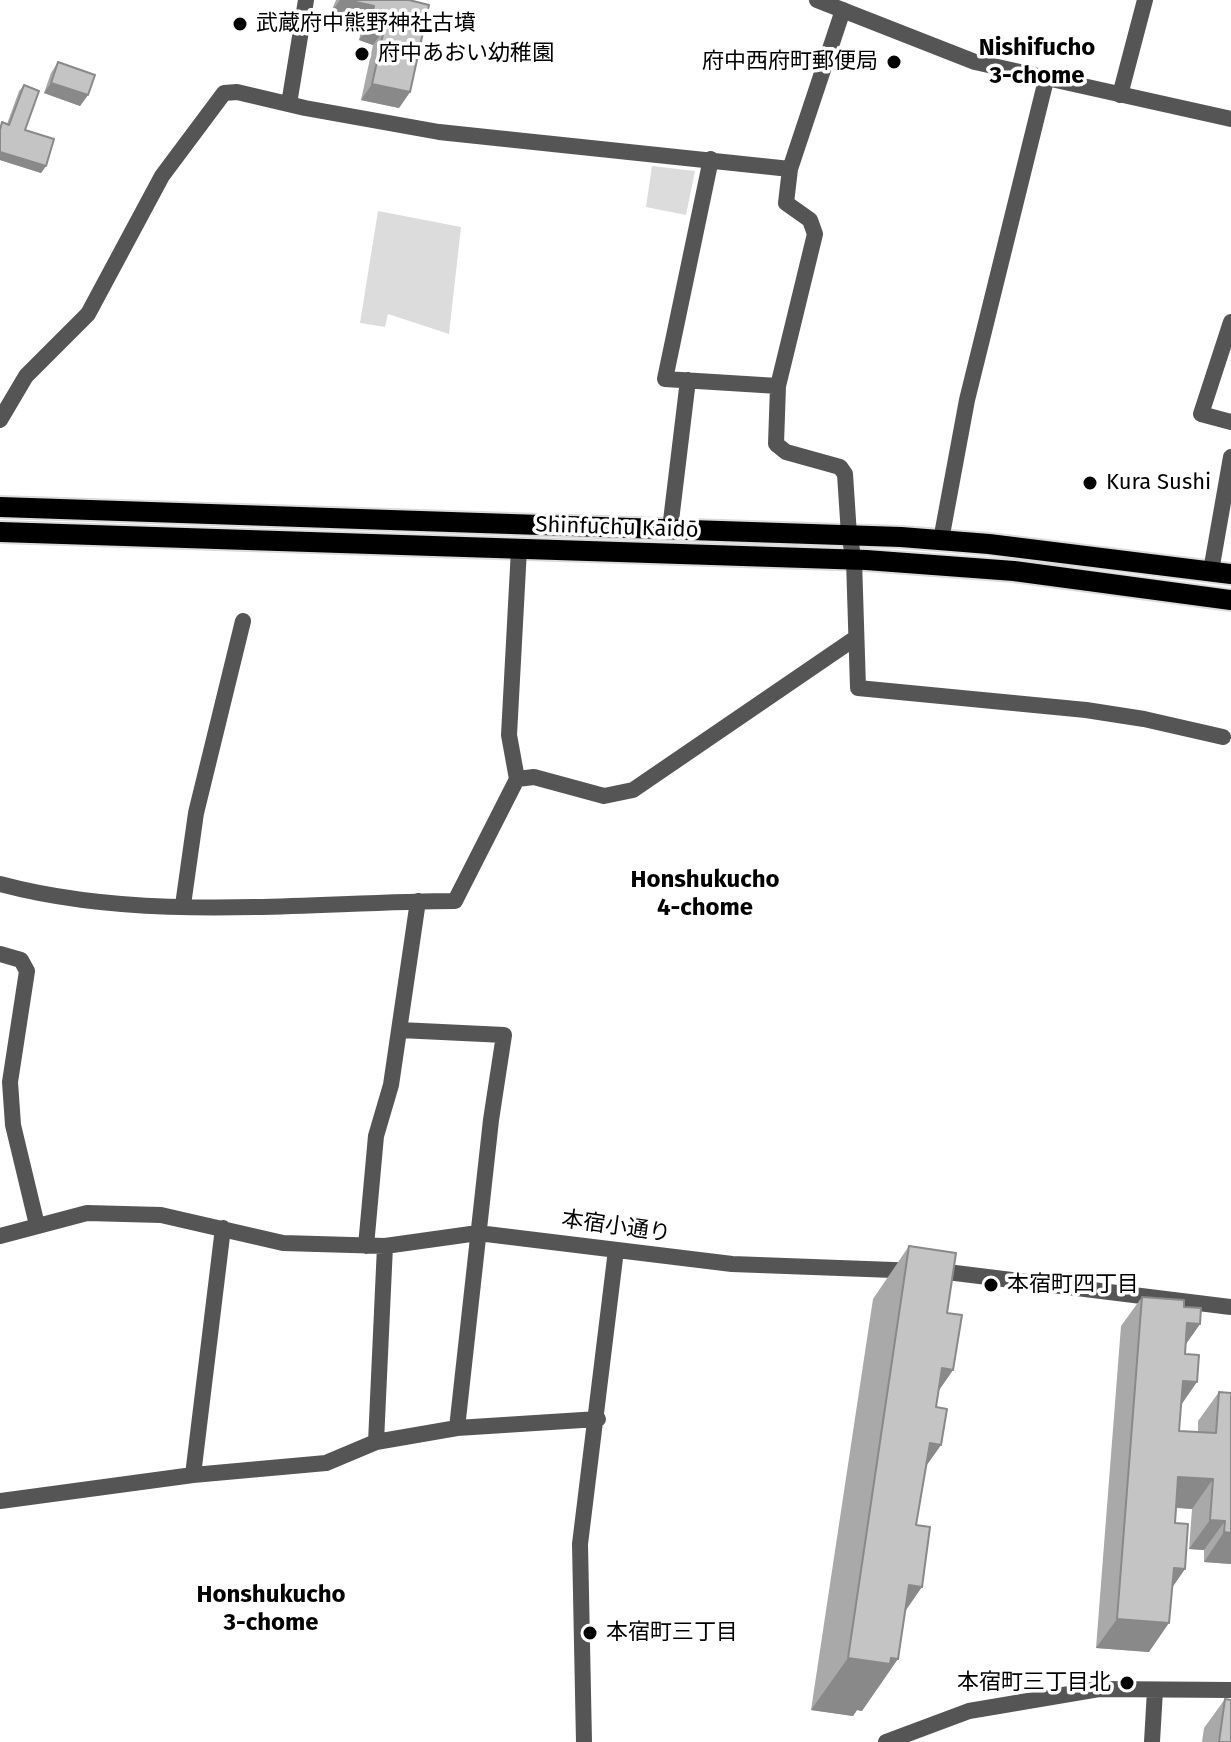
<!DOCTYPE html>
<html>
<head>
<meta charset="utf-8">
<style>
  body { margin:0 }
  canvas { display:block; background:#fff }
</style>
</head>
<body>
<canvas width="1231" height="1742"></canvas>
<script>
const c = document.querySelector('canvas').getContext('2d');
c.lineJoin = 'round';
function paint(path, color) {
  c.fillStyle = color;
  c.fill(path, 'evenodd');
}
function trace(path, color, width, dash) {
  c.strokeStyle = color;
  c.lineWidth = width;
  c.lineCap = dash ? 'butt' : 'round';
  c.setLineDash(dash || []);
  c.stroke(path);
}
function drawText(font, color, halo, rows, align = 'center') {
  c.font = font + ' "Fira Sans","Noto Sans JP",sans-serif';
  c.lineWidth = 7;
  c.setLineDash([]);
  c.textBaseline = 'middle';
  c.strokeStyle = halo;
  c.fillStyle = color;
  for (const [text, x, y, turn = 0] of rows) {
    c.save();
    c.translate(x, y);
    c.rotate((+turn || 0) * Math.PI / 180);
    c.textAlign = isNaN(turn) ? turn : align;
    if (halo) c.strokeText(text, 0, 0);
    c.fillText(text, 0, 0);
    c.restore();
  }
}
paint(new Path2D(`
  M 652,166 L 695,171 L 686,215 L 646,207 Z
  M 378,211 L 461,227 L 449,334 L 388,314 L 385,327 L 360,323 Z`), '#dcdcdc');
const primary = new Path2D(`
  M 0,507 L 901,537 L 989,544 L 1231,574
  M 0,532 L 866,560 L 1014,571 L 1231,600`);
trace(primary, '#dbdbdb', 24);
trace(new Path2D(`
  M 843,10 L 790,169 L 786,203 L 810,220 L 815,234 L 778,386 L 776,444 L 786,452 L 840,467 L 845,474 L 849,535 L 854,560 L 858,688 L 1086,710 L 1144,719 L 1223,737
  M 1120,95 L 1145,0
  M 289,104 L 306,0
  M 711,159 L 665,379 L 778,386
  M 1231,322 L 1201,414 L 1231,422
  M 0,420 L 26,376 L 88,314 L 162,176 L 224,93 L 237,92 L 305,108 L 439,132 L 790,169
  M 670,529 L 688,380
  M 941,540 L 967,400 L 1046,80
  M 1211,571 L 1231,457
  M 517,779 L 534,777 L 604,796 L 633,790 L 854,639
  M 0,884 C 146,923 305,902 455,901 L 517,779 L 509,735 L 519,549
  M 183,905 L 196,813 L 243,621
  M 0,954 L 21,960 L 27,971 L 10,1082 L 13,1125 L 37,1225
  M 400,1030 L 504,1035 L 491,1120 L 457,1428
  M 0,1236 L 87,1213 L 161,1215 L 283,1243 L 385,1246 L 478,1233 L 732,1264 L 947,1272 L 1231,1307
  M 366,1246 L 376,1136 L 391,1085 L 418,901
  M 376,1442 L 385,1246
  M 193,1475 L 223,1228
  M 0,1501 L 193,1475 L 326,1463 L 376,1442 L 457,1428 L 598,1419
  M 584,1742 L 580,1544 L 616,1250
  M 886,1742 L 969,1711 L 1099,1689 L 1231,1690
  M 1152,1742 L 1155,1690`), '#555', 16);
trace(new Path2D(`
  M 817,0 L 975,62 L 1231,119`), '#555', 16);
trace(primary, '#000', 20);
paint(new Path2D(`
  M 336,0 L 409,0 L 410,92 L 399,108 L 361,100 L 373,45 L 359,40 L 363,22 L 330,14 Z
  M 58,62 L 88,95 L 80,106 L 44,93 L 51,73 Z
  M 24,85 L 25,130 L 46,166 L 41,173 L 0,160 L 0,126 L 2,122 L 7,124 L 19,91 Z
  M 909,1246 L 947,1313 L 953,1370 L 939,1390 L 936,1407 L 941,1445 L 926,1466 L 916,1525 L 905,1611 L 862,1711 L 857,1710 L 853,1716 L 811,1710 L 873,1299 Z
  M 1142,1297 L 1184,1307 L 1200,1324 L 1185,1345 L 1179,1431 L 1198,1432 L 1198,1421 L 1219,1392 L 1231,1392 L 1231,1564 L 1204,1562 L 1204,1550 L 1189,1549 L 1192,1509 L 1176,1508 L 1175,1523 L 1185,1569 L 1172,1587 L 1149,1652 L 1096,1648 L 1121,1326 Z
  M 1225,1699 L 1231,1742 L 1202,1742 L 1204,1728 Z`), '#a9a9a9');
paint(new Path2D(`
  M 340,0 L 347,0 L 374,6 L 363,22 L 330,14 Z
  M 370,24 L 384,30 L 373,45 L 359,40 Z
  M 51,83 L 88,95 L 80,106 L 44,93 Z
  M 372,84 L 410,92 L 399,108 L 361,100 Z
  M 0,152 L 46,166 L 41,173 L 0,160 Z
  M 1187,1323 L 1200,1324 L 1179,1354 Z
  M 942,1368 L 953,1370 L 917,1422 Z
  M 1183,1381 L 1197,1382 L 1177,1411 Z
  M 930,1443 L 941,1445 L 904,1497 Z
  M 1178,1477 L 1213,1479 L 1192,1509 L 1158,1506 Z
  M 1210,1520 L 1225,1521 L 1204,1550 L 1189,1549 Z
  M 1224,1532 L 1231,1533 L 1231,1564 L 1204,1562 Z
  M 1174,1568 L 1185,1569 L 1165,1598 Z
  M 909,1585 L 922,1587 L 886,1639 Z
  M 1117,1619 L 1169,1623 L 1149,1652 L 1096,1648 Z
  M 848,1658 L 891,1658 L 898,1659 L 862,1711 L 857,1710 L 853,1716 L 811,1710 Z`), '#898989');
const building = new Path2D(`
  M 347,0 L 409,0 L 429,5 L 410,92 L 372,84 L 384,30 L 370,24 L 374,6 Z
  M 58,62 L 95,75 L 88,95 L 51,83 Z
  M 24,85 L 39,91 L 25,130 L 54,139 L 46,166 L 0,152 L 0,130 L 2,122 L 9,125 Z
  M 909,1246 L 956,1253 L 947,1313 L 962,1315 L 953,1370 L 942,1368 L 936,1407 L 947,1409 L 941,1445 L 930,1443 L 916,1525 L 930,1527 L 922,1587 L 909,1585 L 898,1659 L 891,1658 L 890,1664 L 848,1658 Z
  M 1142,1297 L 1184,1300 L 1184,1307 L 1201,1308 L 1200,1324 L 1187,1323 L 1185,1354 L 1199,1355 L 1197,1382 L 1183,1381 L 1179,1431 L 1216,1433 L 1219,1392 L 1231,1393 L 1231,1533 L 1224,1532 L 1225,1521 L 1210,1520 L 1213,1479 L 1178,1477 L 1175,1523 L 1188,1524 L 1185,1569 L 1174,1568 L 1169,1623 L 1117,1619 Z
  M 1225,1699 L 1231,1700 L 1231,1742 L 1219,1742 Z`);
paint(building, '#c4c4c4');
trace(building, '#898989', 2);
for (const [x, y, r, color] of [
  [240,24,8,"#000"],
  [362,54,8,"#000"],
  [894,62,8,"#000"],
  [1090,483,8,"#000"],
  [991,1285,8,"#000"],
  [590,1633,8,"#000"],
  [1127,1683,8,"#000"]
]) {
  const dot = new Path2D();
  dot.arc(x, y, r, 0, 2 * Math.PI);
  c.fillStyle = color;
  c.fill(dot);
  trace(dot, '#fff', 3);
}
drawText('22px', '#000', '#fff', [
  ["武蔵府中熊野神社古墳",256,24],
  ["府中あおい幼稚園",378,54],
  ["府中西府町郵便局",878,62,"right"],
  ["Kura Sushi",1106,483],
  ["本宿町四丁目",1007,1285],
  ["本宿町三丁目",606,1633],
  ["本宿町三丁目北",1111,1683,"right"]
], 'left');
drawText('22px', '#000', '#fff', [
  ["Shinfuchu Kaidō",617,528,2],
  ["本宿小通り",616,1227,8]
]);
drawText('bold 24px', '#000', '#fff', [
  ["Nishifucho",1037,48],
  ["3-chome",1037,76],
  ["Honshukucho",705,880],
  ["4-chome",705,908],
  ["Honshukucho",271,1595],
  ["3-chome",271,1623]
]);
</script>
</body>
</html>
